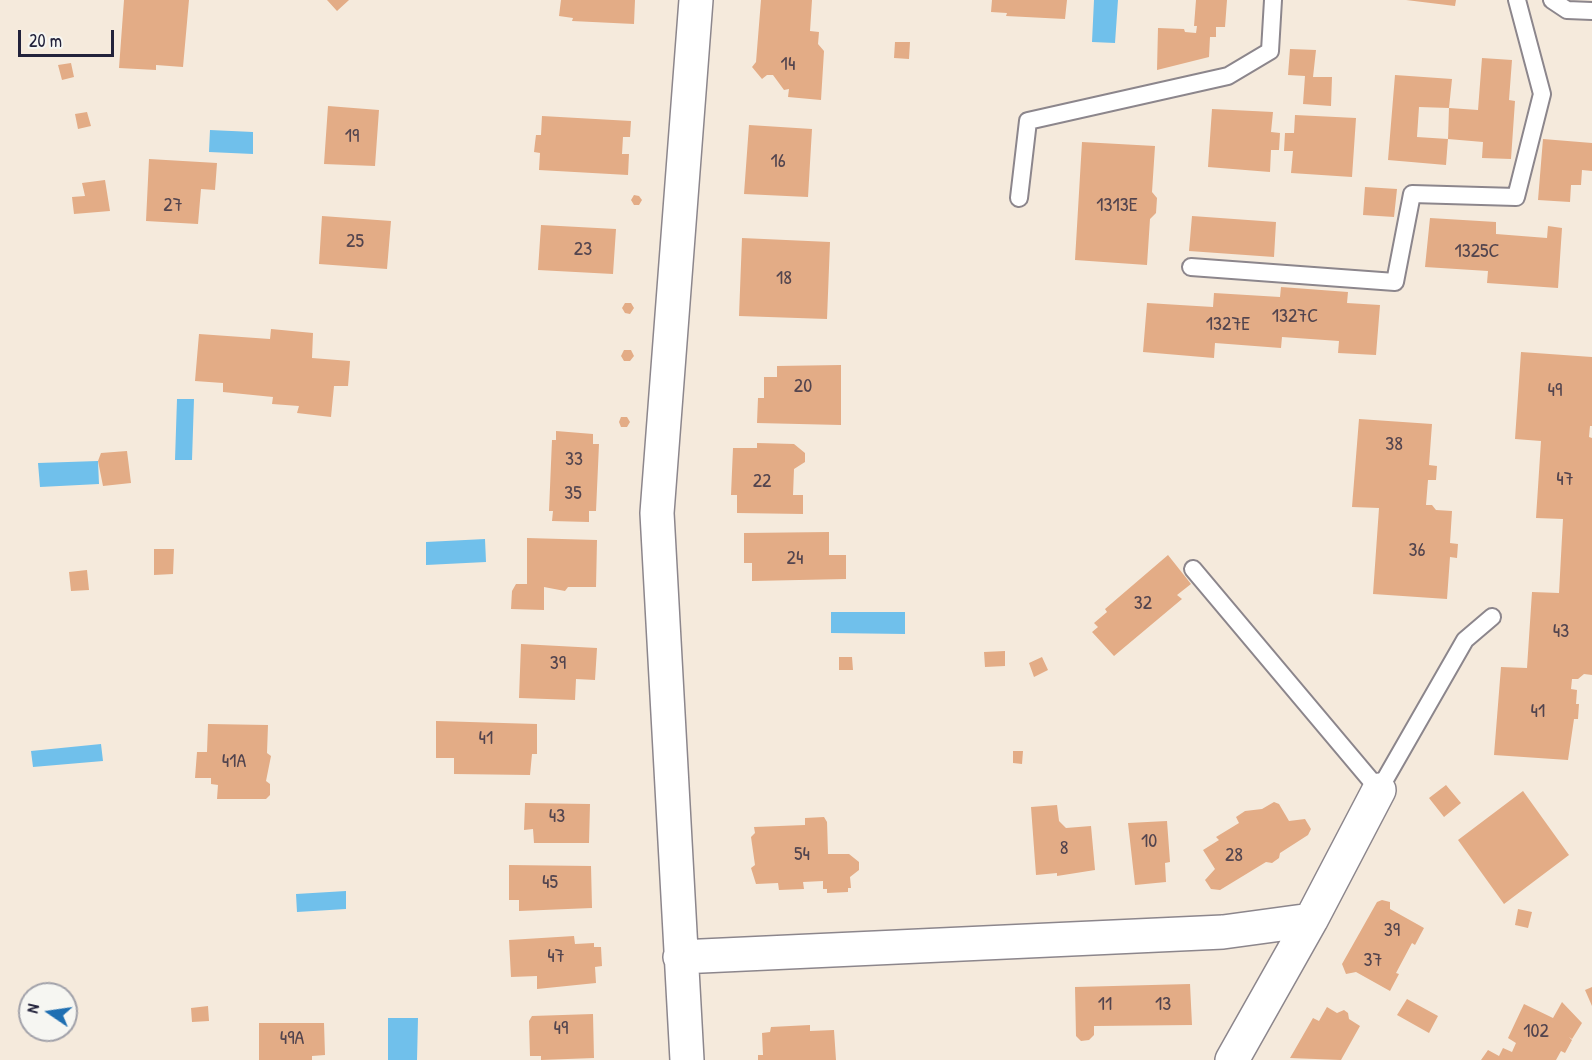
<!DOCTYPE html>
<html>
<head>
<meta charset="utf-8">
<style>
  body { margin:0 }
  #map { position:relative; width:1592px; height:1060px; overflow:hidden; background:#f5eadc; font-family:"Patrick Hand",sans-serif }
  canvas { display:block }
  .north { position:absolute; left:18px; top:982px; width:60px; height:60px; box-sizing:border-box; background:#f6f6f2; border:2px solid #a1a1a9; border-radius:50%; rotate:283deg; font-size:16px; font-weight:700; line-height:24px; text-align:center; color:#22223b }
  .north::after { content:''; display:block; margin:auto; width:21px; height:27px; background:#1f6fb2; clip-path:polygon(50% 0,100% 100%,50% 72%,0 100%) }
  .scale { position:absolute; left:18px; top:30px; width:96px; height:27px; box-sizing:border-box; border:3px solid #22223b; border-top:0; padding-left:8px; font-size:18px; line-height:21px; white-space:nowrap; color:#22223b; -webkit-text-stroke:4px #f6f6f2; paint-order:stroke }
</style>
</head>
<body>
<div id="map">
<canvas width="1592" height="1060"></canvas>
<div class="north">N</div>
<div class="scale">20 m</div>
</div>
<script>
const c = document.querySelector('canvas').getContext('2d');
c.lineJoin = 'round';
function paint(path, color) {
  c.fillStyle = color;
  c.fill(path, 'evenodd');
}
function trace(path, color, width, dash) {
  c.strokeStyle = color;
  c.lineWidth = width;
  c.lineCap = dash ? 'butt' : 'round';
  c.setLineDash(dash || []);
  c.stroke(path);
}
function drawText(font, color, halo, rows, align = 'center') {
  c.font = font + ' "Patrick Hand",sans-serif';
  c.lineWidth = 6;
  c.setLineDash([]);
  c.textBaseline = 'middle';
  c.strokeStyle = halo;
  c.fillStyle = color;
  for (const [text, x, y, turn = 0] of rows) {
    c.save();
    c.translate(x, y);
    c.rotate((+turn || 0) * Math.PI / 180);
    c.textAlign = isNaN(turn) ? turn : align;
    if (halo) c.strokeText(text, 0, 0);
    c.fillText(text, 0, 0);
    c.restore();
  }
}
paint(new Path2D(`
  M 1094,0 L 1118,0 L 1115,43 L 1092,42 Z
  M 210,130 L 253,132 L 253,154 L 209,152 Z
  M 177,399 L 194,399 L 192,460 L 175,460 Z
  M 98,461 L 99,484 L 40,487 L 38,463 Z
  M 485,539 L 486,562 L 426,565 L 426,542 Z
  M 831,612 L 905,612 L 905,634 L 831,633 Z
  M 101,744 L 103,761 L 33,767 L 31,751 Z
  M 346,891 L 346,909 L 297,912 L 296,894 Z
  M 388,1018 L 418,1018 L 417,1060 L 388,1060 Z`), '#70c0eb');
paint(new Path2D(`
  M 124,0 L 189,0 L 183,67 L 156,65 L 156,70 L 119,68 Z
  M 327,0 L 349,0 L 337,11 Z
  M 561,0 L 635,0 L 634,24 L 572,21 L 573,18 L 559,16 Z
  M 761,0 L 812,0 L 810,31 L 819,32 L 818,44 L 824,51 L 821,100 L 788,97 L 789,89 L 784,90 L 773,75 L 767,75 L 762,79 L 752,67 L 756,62 Z
  M 992,0 L 1067,0 L 1065,19 L 1006,16 L 1007,13 L 991,12 Z
  M 1196,0 L 1227,0 L 1225,27 L 1216,27 L 1216,37 L 1210,37 L 1209,57 L 1157,70 L 1158,28 L 1184,29 L 1185,32 L 1196,33 L 1197,26 L 1194,26 Z
  M 1406,0 L 1456,0 L 1455,6 Z
  M 895,42 L 910,42 L 909,59 L 894,58 Z
  M 1290,49 L 1316,50 L 1313,77 L 1332,77 L 1331,106 L 1303,104 L 1305,76 L 1288,75 Z
  M 1482,58 L 1512,60 L 1509,100 L 1515,101 L 1511,159 L 1482,158 L 1483,142 L 1448,139 L 1446,165 L 1388,160 L 1395,75 L 1452,79 L 1449,108 L 1478,110 ZM 1419,107 L 1449,108 L 1448,139 L 1417,137 Z
  M 71,63 L 74,77 L 62,80 L 58,65 Z
  M 328,106 L 379,110 L 375,166 L 324,164 Z
  M 1212,109 L 1273,112 L 1271,132 L 1280,133 L 1279,150 L 1271,150 L 1270,172 L 1208,167 Z
  M 87,112 L 91,126 L 78,129 L 75,114 Z
  M 1295,115 L 1356,118 L 1352,177 L 1291,173 L 1293,151 L 1284,151 L 1285,133 L 1294,133 Z
  M 542,116 L 631,121 L 630,137 L 623,137 L 622,154 L 629,154 L 628,175 L 539,170 L 540,153 L 534,152 L 535,143 L 536,135 L 541,135 Z
  M 749,125 L 812,129 L 808,197 L 744,194 Z
  M 1543,139 L 1592,143 L 1592,171 L 1582,170 L 1581,185 L 1571,185 L 1570,202 L 1538,200 Z
  M 1082,142 L 1155,146 L 1152,192 L 1157,198 L 1156,213 L 1150,219 L 1147,265 L 1075,260 Z
  M 149,159 L 217,163 L 215,190 L 201,189 L 198,224 L 146,221 Z
  M 105,180 L 110,211 L 74,214 L 72,197 L 85,196 L 82,183 Z
  M 1365,187 L 1397,189 L 1394,217 L 1363,215 Z
  M 634,195 L 639,196 L 642,200 L 639,205 L 634,205 L 631,200 Z
  M 322,216 L 391,221 L 387,269 L 319,264 Z
  M 1192,216 L 1276,222 L 1274,257 L 1189,251 Z
  M 1430,218 L 1496,222 L 1496,234 L 1547,238 L 1548,226 L 1562,228 L 1558,288 L 1487,283 L 1488,271 L 1425,267 Z
  M 541,225 L 616,229 L 613,274 L 538,270 Z
  M 742,238 L 830,242 L 827,319 L 739,316 Z
  M 1281,287 L 1348,292 L 1347,303 L 1380,305 L 1376,355 L 1338,353 L 1339,341 L 1282,337 L 1281,348 L 1215,343 L 1214,358 L 1143,352 L 1147,303 L 1213,307 L 1214,293 L 1280,297 Z
  M 625,303 L 631,303 L 634,308 L 630,314 L 625,313 L 622,308 Z
  M 271,329 L 313,333 L 312,358 L 350,361 L 348,386 L 334,386 L 331,417 L 297,413 L 299,406 L 272,404 L 273,397 L 223,392 L 223,383 L 195,381 L 199,334 L 270,339 Z
  M 624,350 L 631,350 L 634,356 L 630,361 L 624,361 L 621,356 Z
  M 1521,352 L 1592,357 L 1592,426 L 1590,426 L 1589,437 L 1592,438 L 1592,675 L 1584,674 L 1578,679 L 1572,679 L 1571,689 L 1577,690 L 1576,704 L 1579,704 L 1578,719 L 1574,719 L 1568,760 L 1494,755 L 1501,667 L 1527,668 L 1532,592 L 1559,593 L 1563,519 L 1536,518 L 1541,441 L 1515,439 Z
  M 841,365 L 841,425 L 757,423 L 758,398 L 764,398 L 764,377 L 777,377 L 777,366 Z
  M 621,417 L 627,417 L 630,422 L 627,427 L 621,427 L 619,422 Z
  M 1359,419 L 1432,424 L 1429,465 L 1437,466 L 1436,480 L 1428,480 L 1426,505 L 1432,505 L 1436,510 L 1452,511 L 1450,543 L 1458,544 L 1457,558 L 1450,557 L 1447,599 L 1373,594 L 1379,508 L 1352,507 Z
  M 556,431 L 593,434 L 593,444 L 599,444 L 596,511 L 589,511 L 589,522 L 552,521 L 553,511 L 549,511 L 552,440 L 556,440 Z
  M 757,443 L 794,444 L 805,453 L 805,462 L 794,469 L 793,495 L 803,495 L 803,514 L 737,513 L 737,495 L 731,495 L 733,448 L 757,448 Z
  M 127,451 L 131,483 L 103,486 L 98,461 L 101,453 Z
  M 829,532 L 829,555 L 846,555 L 846,579 L 752,581 L 752,563 L 744,563 L 744,533 Z
  M 527,538 L 597,540 L 596,587 L 568,587 L 565,591 L 544,587 L 544,610 L 511,609 L 512,591 L 516,584 L 527,584 Z
  M 154,549 L 174,549 L 173,574 L 154,575 Z
  M 1168,555 L 1191,584 L 1177,595 L 1182,599 L 1114,656 L 1092,632 L 1098,627 L 1094,623 L 1107,612 L 1105,609 Z
  M 87,570 L 89,590 L 71,591 L 69,572 Z
  M 521,644 L 597,648 L 595,680 L 576,679 L 575,700 L 519,698 Z
  M 1005,651 L 1005,666 L 985,667 L 984,652 Z
  M 839,657 L 852,657 L 853,670 L 839,670 Z
  M 1042,657 L 1048,670 L 1034,677 L 1029,663 Z
  M 436,721 L 537,724 L 537,754 L 532,754 L 530,775 L 454,774 L 454,758 L 436,758 Z
  M 208,724 L 268,725 L 267,753 L 271,756 L 266,781 L 270,784 L 270,795 L 266,799 L 217,799 L 218,785 L 211,784 L 211,778 L 195,778 L 197,752 L 207,752 Z
  M 1013,751 L 1023,751 L 1022,764 L 1013,763 Z
  M 1446,785 L 1461,803 L 1444,817 L 1429,798 Z
  M 1523,791 L 1569,855 L 1504,904 L 1458,840 Z
  M 1274,802 L 1279,804 L 1289,821 L 1305,819 L 1311,829 L 1308,835 L 1280,853 L 1279,858 L 1272,863 L 1266,862 L 1220,890 L 1211,889 L 1205,880 L 1215,869 L 1203,850 L 1219,840 L 1216,837 L 1239,823 L 1236,817 L 1245,811 L 1262,809 Z
  M 525,803 L 590,804 L 589,843 L 534,843 L 533,829 L 524,830 Z
  M 1057,805 L 1059,821 L 1066,828 L 1091,826 L 1095,870 L 1057,876 L 1057,873 L 1036,875 L 1031,807 Z
  M 824,817 L 827,822 L 828,854 L 849,854 L 859,862 L 859,870 L 850,877 L 851,888 L 848,888 L 848,892 L 827,893 L 827,889 L 823,889 L 823,881 L 803,882 L 804,889 L 779,890 L 778,883 L 756,884 L 751,868 L 755,865 L 751,837 L 755,833 L 754,827 L 805,825 L 805,818 Z
  M 1167,821 L 1170,862 L 1165,863 L 1166,882 L 1135,885 L 1128,823 Z
  M 509,865 L 591,866 L 592,908 L 519,911 L 519,900 L 509,900 Z
  M 1382,900 L 1390,902 L 1390,909 L 1424,928 L 1415,945 L 1412,943 L 1396,973 L 1399,974 L 1390,991 L 1356,972 L 1346,974 L 1342,964 L 1377,902 Z
  M 1518,909 L 1532,912 L 1528,928 L 1515,925 Z
  M 574,936 L 575,944 L 594,943 L 594,947 L 601,947 L 602,966 L 595,967 L 596,983 L 537,989 L 537,976 L 511,977 L 509,940 Z
  M 1190,984 L 1192,1025 L 1094,1026 L 1094,1035 L 1089,1040 L 1081,1041 L 1076,1036 L 1075,987 Z
  M 1592,987 L 1592,1006 L 1585,990 Z
  M 1407,999 L 1438,1016 L 1429,1033 L 1397,1015 Z
  M 1562,1002 L 1582,1023 L 1572,1039 L 1569,1037 L 1572,1040 L 1565,1053 L 1561,1051 L 1556,1060 L 1481,1060 L 1488,1050 L 1499,1056 L 1503,1048 L 1512,1052 L 1516,1043 L 1508,1038 L 1524,1004 L 1553,1018 Z
  M 208,1006 L 209,1021 L 192,1022 L 191,1008 Z
  M 1327,1007 L 1337,1013 L 1344,1010 L 1348,1013 L 1349,1019 L 1360,1026 L 1341,1060 L 1290,1058 L 1313,1018 L 1319,1021 Z
  M 593,1014 L 594,1058 L 541,1060 L 541,1056 L 530,1056 L 529,1021 L 532,1016 Z
  M 259,1023 L 324,1023 L 325,1055 L 312,1056 L 312,1060 L 259,1060 Z
  M 810,1025 L 810,1031 L 834,1030 L 836,1060 L 758,1060 L 758,1055 L 763,1055 L 762,1033 L 770,1032 L 771,1027 Z`), '#e3ac86');
const lane = new Path2D(`
  M 1552,0 L 1567,10 L 1592,11
  M 1019,198 L 1028,121 L 1228,76 L 1270,51 L 1273,0
  M 1191,267 L 1395,282 L 1412,194 L 1516,197 L 1542,94 L 1517,0
  M 1193,569 L 1379,790 L 1465,640 L 1492,617`);
const street = new Path2D(`
  M 680,957 L 1223,932 L 1311,920
  M 687,1060 L 657,513 L 696,0
  M 1232,1060 L 1311,920 L 1379,790`);
trace(lane, '#8c868c', 20);
trace(street, '#8c868c', 36);
trace(lane, '#fff', 16);
trace(street, '#fff', 33);
drawText('20px', '#52444e', null, [
  ["14",788,65],
  ["19",352,137],
  ["16",778,162],
  ["27",173,206],
  ["1313E",1117,206],
  ["25",355,242],
  ["23",583,250],
  ["1325C",1477,252],
  ["18",784,279],
  ["1327C",1295,317],
  ["1327E",1228,325],
  ["20",803,387],
  ["49",1555,391],
  ["38",1394,445],
  ["33",574,460],
  ["47",1565,480],
  ["22",762,482],
  ["35",573,494],
  ["36",1417,551],
  ["24",795,559],
  ["32",1143,604],
  ["43",1561,632],
  ["39",558,664],
  ["41",1538,712],
  ["41",486,739],
  ["41A",234,762],
  ["43",557,817],
  ["10",1149,842],
  ["8",1064,849],
  ["54",802,855],
  ["28",1234,856],
  ["45",550,883],
  ["39",1392,931],
  ["47",556,957],
  ["37",1373,961],
  ["11",1105,1005],
  ["13",1163,1005],
  ["49",561,1029],
  ["102",1536,1032],
  ["49A",292,1039]
]);
</script>
</body>
</html>
